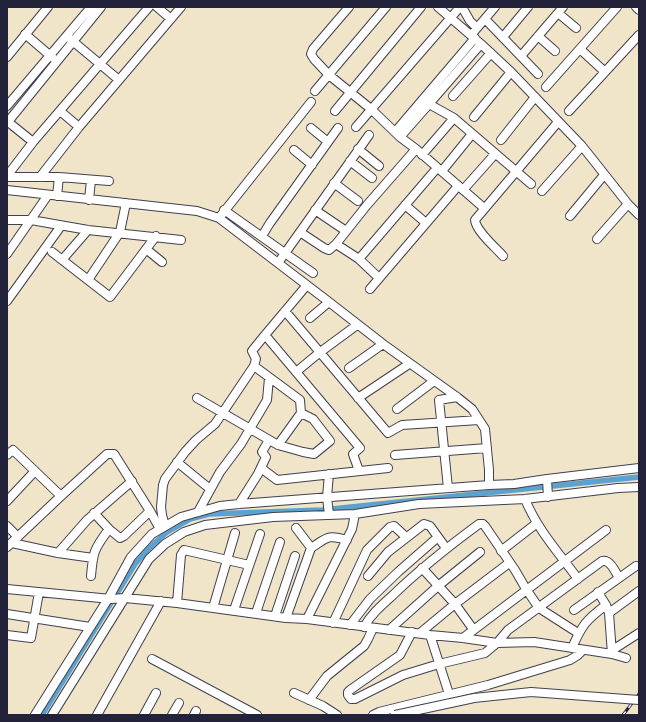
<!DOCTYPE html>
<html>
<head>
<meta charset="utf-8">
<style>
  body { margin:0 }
  #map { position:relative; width:646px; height:722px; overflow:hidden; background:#f0e5c8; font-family:"IM FELL DW Pica",serif }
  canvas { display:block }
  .frame { position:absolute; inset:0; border:8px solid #22223b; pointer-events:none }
</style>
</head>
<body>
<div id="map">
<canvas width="646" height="722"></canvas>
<div class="frame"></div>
</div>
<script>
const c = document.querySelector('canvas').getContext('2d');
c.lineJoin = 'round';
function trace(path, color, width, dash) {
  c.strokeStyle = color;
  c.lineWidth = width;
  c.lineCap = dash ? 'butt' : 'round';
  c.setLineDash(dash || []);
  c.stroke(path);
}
trace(new Path2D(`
  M 42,715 L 135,564 L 148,549 L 167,532 L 190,519 L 209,514 L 322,510 L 639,477`), '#5ba2d1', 5.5);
const minor = new Path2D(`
  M 157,7 L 171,19
  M 349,7 L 313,49 L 311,54 L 314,59 L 329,75 L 371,109 L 400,137
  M 438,7 L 481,44 L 511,72 L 582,146 L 628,204 L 639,215
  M 462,7 L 470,21 L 477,28
  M 636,7 L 639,10
  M 558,13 L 576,28
  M 485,19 L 538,74
  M 25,34 L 53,58
  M 471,35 L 495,7
  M 538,36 L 555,51
  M 503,37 L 528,7
  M 69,38 L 119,80
  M 481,44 L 429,104 L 454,118 L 531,184
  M 580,49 L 605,72
  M 521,56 L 563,7
  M 7,57 L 48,7
  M 546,87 L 617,7
  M 315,91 L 386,7
  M 453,96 L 491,53
  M 423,100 L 429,104 L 400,137 L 416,149 L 484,208
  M 7,106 L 91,7
  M 60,111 L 79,127
  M 335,111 L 421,7
  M 569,111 L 639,35
  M 474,117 L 511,72
  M 7,121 L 33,142
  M 7,123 L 101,7
  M 356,127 L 460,7
  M 311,128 L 328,142
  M 395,132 L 475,38
  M 501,140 L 535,97
  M 358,149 L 379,166
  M 294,150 L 312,165
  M 422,155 L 454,118
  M 350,161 L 372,178
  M 442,171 L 472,134
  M 7,176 L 33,142 L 149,7
  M 7,177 L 59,177 L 109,181
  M 40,177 L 79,127 L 181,7
  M 334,183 L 358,201
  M 7,190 L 197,211 L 219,218 L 329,302 L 383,344 L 457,397 L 472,409 L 485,429 L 489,470 L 489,485 L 514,484 L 547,479 L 548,497
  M 463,190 L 495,154
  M 542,191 L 582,146
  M 57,196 L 59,177
  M 89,200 L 91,180
  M 405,205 L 426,223
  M 224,210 L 313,273
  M 315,210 L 346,231
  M 570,216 L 604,175
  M 219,218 L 311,102
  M 7,220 L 31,220 L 88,230 L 181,240
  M 300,232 L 324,248 L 329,250 L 336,244
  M 262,236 L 270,223 L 338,128
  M 597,239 L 628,204
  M 146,249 L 162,262
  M 52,252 L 110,297 L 156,236
  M 7,254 L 48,195
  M 503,256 C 495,247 476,231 475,220 L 558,122
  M 359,259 L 437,168
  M 62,260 L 88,230
  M 278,263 L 369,135
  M 379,278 L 359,259 L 336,244 L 367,205 L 416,149
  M 88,280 L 120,232 L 126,203
  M 370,289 L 458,186
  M 7,301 L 61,226
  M 285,311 L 388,433 L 402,425 L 479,420
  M 310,318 L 329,302
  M 265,335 L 307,285
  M 349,368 L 383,344
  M 296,372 L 319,353 L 357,325
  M 197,398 L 278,445 L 303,452 L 314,454 L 330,441 L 313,419 L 301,413 L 300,400 L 254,366
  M 358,398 L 409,364
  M 397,409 L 434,381
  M 278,445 L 301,413
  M 7,455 L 13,450 L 61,496
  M 395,455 L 487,448
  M 177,462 L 210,489
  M 261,468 L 277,480 L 388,468
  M 547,479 L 639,468
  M 448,488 L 439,400 L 457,397
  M 525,499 C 537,529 559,553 578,579
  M 7,501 L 35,471
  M 239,504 L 258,474 L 266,457 L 262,452 L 269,440
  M 198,512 L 220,472 L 241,444 L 267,400 L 269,378
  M 94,513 L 109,529 L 120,538 L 124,536 L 150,511
  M 329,515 L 327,497 L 329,474
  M 7,526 L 18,537
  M 165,526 L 162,515 L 161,507 L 163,485 L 165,479 L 185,452 L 196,440 L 215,424 L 254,366 L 256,359 L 252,351 L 265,335 L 360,448 L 353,454 L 359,471
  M 12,543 L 58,553 L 93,558
  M 7,547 L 61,496 L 107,454 L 114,454 L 150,511 L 160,529
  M 311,548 C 327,538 327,534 347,540
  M 501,551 L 537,523
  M 58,553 L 87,520 L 132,481
  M 422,568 L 455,604 L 473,629
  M 91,576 C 93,552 94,549 109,529
  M 368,576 L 388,552 L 424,524 L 430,526 L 446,548
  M 7,589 L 111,599 L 125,598 L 177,603 L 286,618 L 307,619 L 430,635 L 463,638 L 497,643 L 534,642 L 612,654 L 626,658
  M 598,592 L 606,605 L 609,613 L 612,654
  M 177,603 L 181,555 L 184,550 L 249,565
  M 213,608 L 235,533
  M 234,610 L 260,534
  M 574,610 L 636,566
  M 256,613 L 280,542
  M 609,613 L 639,591
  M 7,614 L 90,627
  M 275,616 L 295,556
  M 286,618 L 311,548 L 309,545 L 296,528
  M 307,619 L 352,529 L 355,514
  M 333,623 L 367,550 L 390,527 L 394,526 L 406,537
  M 350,625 L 370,599 L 398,572 L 438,537
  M 364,627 C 371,614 382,605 393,595 C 420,569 449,546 479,524 L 483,524 L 485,526 L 515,570 L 526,589 L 539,608 L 578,633
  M 389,630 L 438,586 L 480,552
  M 412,632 L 400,655 L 350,690 L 348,692 L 348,695 L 351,699 L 355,699 L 403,675 L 439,664 L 485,653 L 497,643 L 508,630 L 602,561 C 610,559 615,571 619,578
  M 420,633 L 455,604 L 509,563
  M 7,635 L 31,638 L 39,592
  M 430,635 L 449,694
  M 463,638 L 606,530
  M 572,648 C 582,625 586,620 606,605
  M 611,651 L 639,633
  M 152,659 L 257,715
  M 294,693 L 323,706 L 337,715
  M 309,700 L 327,676 L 364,646 L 368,639 L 373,628
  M 35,715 L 108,599 L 131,557 L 152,534 L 181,517 L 220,506 L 239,504 L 489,485
  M 52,715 L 149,559 L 165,544 L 184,532 L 205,525 L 273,517 L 355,514 L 419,504 L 525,499 L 618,488 L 639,487
  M 97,715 L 161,601
  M 144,715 L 156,693
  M 172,715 L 179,703
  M 194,715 L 196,711
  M 373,715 L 379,712 L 488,685 L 570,660 L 578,655 L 583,650`);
trace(minor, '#413f50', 10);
trace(minor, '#fff', 8);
const rail = new Path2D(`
  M 623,715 L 639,694`);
trace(rail, '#22223b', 3);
trace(rail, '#fbf7ec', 1.5, [4.5]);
const minorBridge = new Path2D(`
  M 395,715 L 474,698 L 531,692 L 639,700`);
trace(minorBridge, '#413f50', 10, []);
trace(minorBridge, '#fff', 8);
</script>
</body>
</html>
